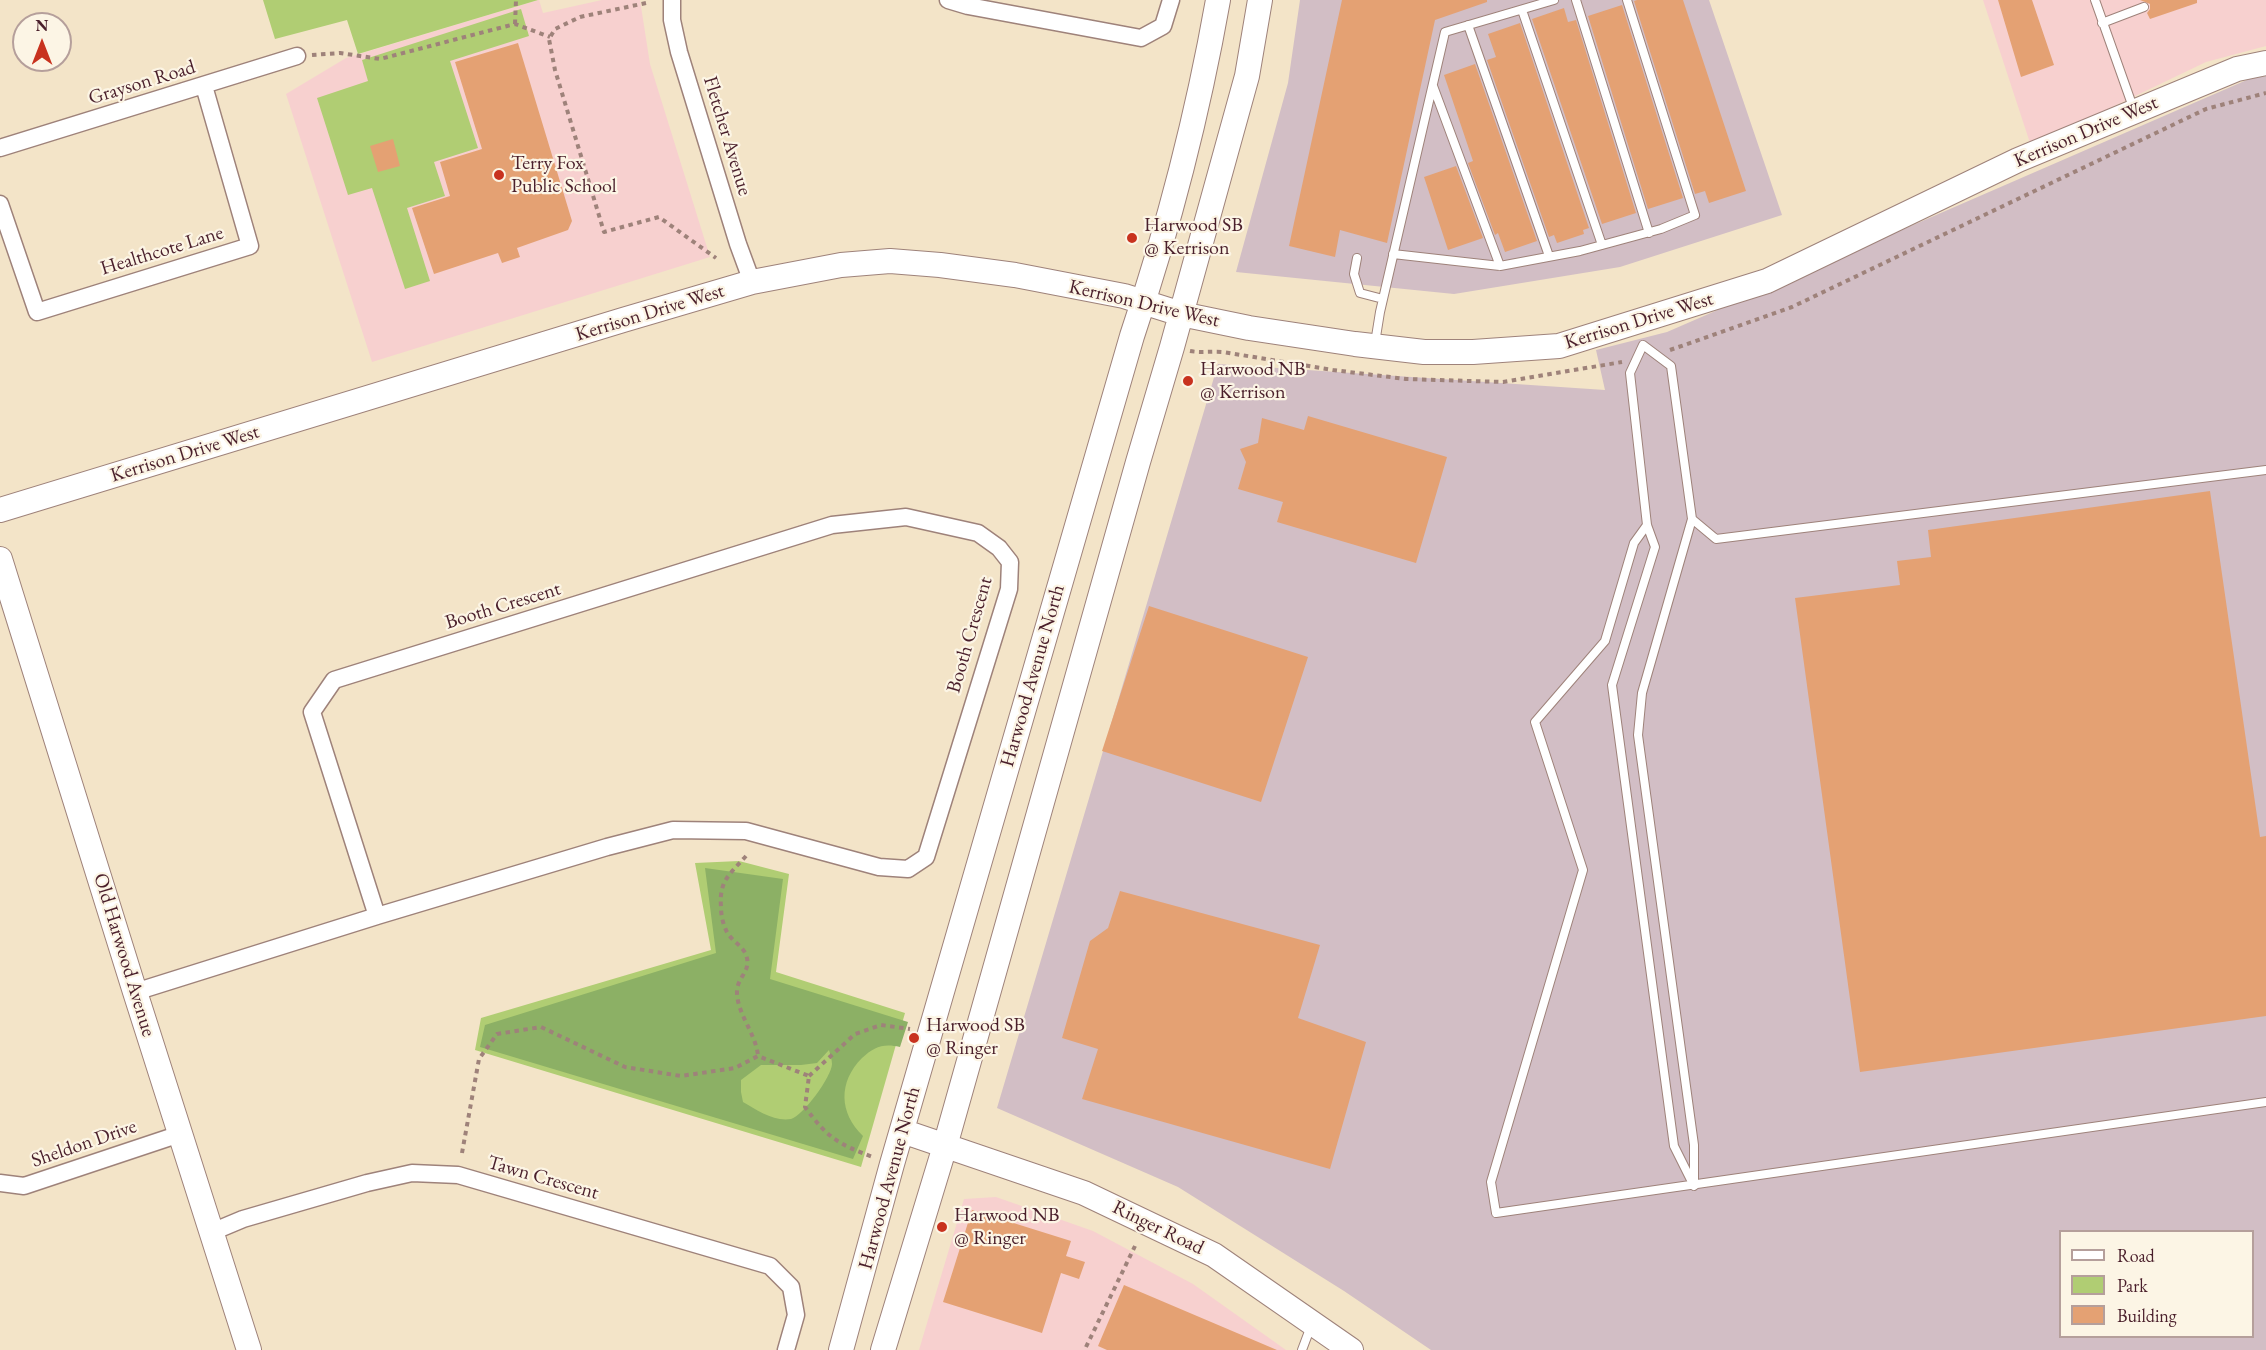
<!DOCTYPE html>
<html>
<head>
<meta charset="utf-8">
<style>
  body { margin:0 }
  #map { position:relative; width:2266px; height:1350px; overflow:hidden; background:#f3e4c8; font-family:"EB Garamond",serif }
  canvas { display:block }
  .legend { position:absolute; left:2059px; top:1230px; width:195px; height:108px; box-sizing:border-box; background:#fcf5e5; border:2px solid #b59f9b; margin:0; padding:8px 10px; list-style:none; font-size:18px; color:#4a1f2b }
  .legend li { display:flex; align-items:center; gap:12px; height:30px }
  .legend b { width:30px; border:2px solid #b59f9b }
  .north { position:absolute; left:12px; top:12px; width:60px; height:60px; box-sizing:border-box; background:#fcf5e5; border:2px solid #b59f9b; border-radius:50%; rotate:0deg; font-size:16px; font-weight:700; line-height:24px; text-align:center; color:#4a1f2b }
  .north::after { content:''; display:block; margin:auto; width:21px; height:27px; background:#c8321e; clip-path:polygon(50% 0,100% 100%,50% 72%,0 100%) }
</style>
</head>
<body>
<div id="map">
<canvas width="2266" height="1350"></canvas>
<ul class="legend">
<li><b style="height:8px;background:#fff"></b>Road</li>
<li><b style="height:16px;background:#b0cd73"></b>Park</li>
<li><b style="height:16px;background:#e4a173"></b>Building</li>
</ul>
<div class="north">N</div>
</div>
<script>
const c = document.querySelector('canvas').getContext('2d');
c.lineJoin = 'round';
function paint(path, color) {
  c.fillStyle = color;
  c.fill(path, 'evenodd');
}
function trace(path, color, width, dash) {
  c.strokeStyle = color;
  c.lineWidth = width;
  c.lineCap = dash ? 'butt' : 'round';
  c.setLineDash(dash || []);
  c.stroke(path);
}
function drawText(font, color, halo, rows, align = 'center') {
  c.font = font + ' "EB Garamond",serif';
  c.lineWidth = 4.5;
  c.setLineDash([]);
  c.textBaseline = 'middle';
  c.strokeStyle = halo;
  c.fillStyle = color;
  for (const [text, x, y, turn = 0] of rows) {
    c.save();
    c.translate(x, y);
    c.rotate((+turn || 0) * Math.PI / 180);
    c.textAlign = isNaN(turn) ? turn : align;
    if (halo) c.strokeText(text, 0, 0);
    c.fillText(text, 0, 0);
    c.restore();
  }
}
paint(new Path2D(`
  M 538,0 L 539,0 L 543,13 L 602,0 L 640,0 L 650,64 L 710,257 L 372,362 L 286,94 L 346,58 Z
  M 1983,0 L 2266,0 L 2266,46 L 2206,62 L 2031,146 Z
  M 996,1197 L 1093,1231 L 1193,1284 L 1286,1350 L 919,1350 L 964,1199 Z`), '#f7d0cf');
paint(new Path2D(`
  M 1300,0 L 1709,0 L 1782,215 L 1620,267 L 1454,294 L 1236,272 L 1288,83 Z
  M 2266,76 L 2266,1350 L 1431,1350 L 1344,1291 L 1178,1187 L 997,1108 L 1218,364 L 1605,390 L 1596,350 L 1667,332 L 2249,79 ZM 2060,1232 L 2252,1232 L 2252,1336 L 2060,1336 Z`), '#d2bec5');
paint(new Path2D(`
  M 263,0 L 538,0 L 358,54 L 347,20 L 275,39 Z
  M 521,9 L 529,36 L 450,61 L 478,148 L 434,162 L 445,196 L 407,208 L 430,281 L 405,289 L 372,188 L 348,195 L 317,98 L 368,81 L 362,60 Z
  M 739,861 L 789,874 L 776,972 L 905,1013 L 861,1167 L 475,1050 L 481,1018 L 711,950 L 695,863 Z`), '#b0cd73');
paint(new Path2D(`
  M 705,868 L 783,879 L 770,979 L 908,1022 L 900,1047 C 883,1043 874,1047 862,1058 C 838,1082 839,1113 863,1136 L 853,1159 L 480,1047 L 485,1025 L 716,953 ZM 829,1050 C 830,1054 832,1060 832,1064 C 832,1076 803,1116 791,1119 C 774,1122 757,1110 743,1102 L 741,1092 L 741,1080 L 761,1065 L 801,1065 L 817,1063 Z`), '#8cb065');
paint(new Path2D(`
  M 1342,0 L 1487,0 L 1487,2 L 1435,20 L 1387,243 L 1340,230 L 1335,257 L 1289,246 Z
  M 1637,0 L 1683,0 L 1746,191 L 1709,203 L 1705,191 L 1695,194 L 1634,1 Z
  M 1998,0 L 2032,0 L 2054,65 L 2021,77 Z
  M 2140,0 L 2197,0 L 2197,3 L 2150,19 L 2147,13 L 2150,9 L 2150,4 Z
  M 1622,5 L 1683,198 L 1648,209 L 1588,16 Z
  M 1564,8 L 1568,22 L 1576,20 L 1636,213 L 1602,224 L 1532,19 Z
  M 1520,23 L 1589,228 L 1583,230 L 1584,234 L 1557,243 L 1554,235 L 1549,237 L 1487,60 L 1496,57 L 1488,34 Z
  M 518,43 L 572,221 L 568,230 L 517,248 L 520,257 L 502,263 L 498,253 L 434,274 L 412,208 L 450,196 L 440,162 L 482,149 L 455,62 Z
  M 1475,64 L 1537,241 L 1505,252 L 1498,233 L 1495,235 L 1468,163 L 1473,161 L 1444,75 Z
  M 393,139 L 400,166 L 378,172 L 370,146 Z
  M 1456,166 L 1483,238 L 1448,250 L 1424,177 Z
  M 1308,416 L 1447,457 L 1416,563 L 1277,522 L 1283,502 L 1238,489 L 1246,462 L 1240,449 L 1258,443 L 1262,418 L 1304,430 Z
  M 2210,491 L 2260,837 L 2266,836 L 2266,1016 L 1860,1072 L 1795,598 L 1900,585 L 1897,561 L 1931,557 L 1928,530 Z
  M 1149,606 L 1308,657 L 1261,802 L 1102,751 Z
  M 1120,891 L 1320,945 L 1298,1018 L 1366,1042 L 1330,1169 L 1082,1099 L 1098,1049 L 1062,1038 L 1090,941 L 1108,928 Z
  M 972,1210 L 1071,1241 L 1066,1256 L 1085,1262 L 1079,1279 L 1061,1273 L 1042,1333 L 943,1302 Z
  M 1124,1285 L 1277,1350 L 1107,1350 L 1098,1346 Z`), '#e4a173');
const lane = new Path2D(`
  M 1576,0 L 1649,233
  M 2095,0 L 2134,110
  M 1522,10 L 1602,245
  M 2102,23 L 2144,7
  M 1468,25 L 1549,256
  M 1433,86 L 1500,266
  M 1393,254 L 1500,266 L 1580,251 L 1661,229 L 1695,215 L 1627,0
  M 1357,258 L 1354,274 L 1360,293 L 1383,299
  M 1375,343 L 1380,312 L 1445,32 L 1554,0
  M 1692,519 L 1642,693 L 1638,735 L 1694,1145 L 1694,1183
  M 1647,525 L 1634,543 L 1605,641 L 1535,722 L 1583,870 L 1491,1182 L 1496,1213 L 2266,1102
  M 1694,1186 L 1674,1146 L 1612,685 L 1655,547 L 1647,525 L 1630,373 L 1643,345 L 1671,366 L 1692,519 L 1716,539 L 2266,470
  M 1302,1350 L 1311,1326`);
const street = new Path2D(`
  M 672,0 L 672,20 L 679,52 L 738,244 L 752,282
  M 948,0 L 968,6 L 1141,38 L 1163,26 L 1171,0
  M 0,148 L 297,56
  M 0,204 L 37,312 L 250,246 L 204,86
  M 906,517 L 978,533 L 999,548 L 1010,562 L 1009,589 L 926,857 L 908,869 L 879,867 L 746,831 L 673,830 L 607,847 L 377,916 L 312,712 L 334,680 L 832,525 Z
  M 135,992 L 377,916
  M 0,1183 L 24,1186 L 180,1134
  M 212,1232 L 243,1219 L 367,1183 L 412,1173 L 458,1175 L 770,1266 L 791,1287 L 796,1315 L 786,1350`);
const secondary = new Path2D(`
  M 0,510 L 623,320 L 752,282 L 841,265 L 890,261 L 940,265 L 1015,275 L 1124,296 L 1181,314 L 1249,328 L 1355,344 L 1424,352 L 1473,352 L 1559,346 L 1767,281 L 2018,160 L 2237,69 L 2266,63
  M 0,559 L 135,992 L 249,1350
  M 902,1131 L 1084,1193 L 1214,1255 L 1351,1350
  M 841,1350 L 892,1164 L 1132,336 C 1169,226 1198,113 1218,0
  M 883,1350 L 945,1146 L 1138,462 L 1172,347 L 1247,76 L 1260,0`);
trace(lane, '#9e827a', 10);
trace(street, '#9e827a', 19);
trace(secondary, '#9e827a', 26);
trace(new Path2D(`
  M 646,3 L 580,17 L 555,29 L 549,39 L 555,70 L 604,232 L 659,217 L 716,258
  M 515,24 L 516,0
  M 312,55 L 340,53 L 380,59 L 515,24 L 550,37
  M 1670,350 L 1792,307 L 2206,109 L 2266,93
  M 1190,351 C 1201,353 1211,351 1223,352 L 1333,370 L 1406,379 L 1503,382 L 1622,362
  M 746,856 C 729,875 719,881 721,907 C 721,915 723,924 726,930 C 730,940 743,946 746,955 C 752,970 738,977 737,990 C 736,1013 756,1033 758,1056
  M 809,1076 L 855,1034 L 881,1025 L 910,1029
  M 462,1153 L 479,1059 L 497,1034 L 541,1027 L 625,1067 L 681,1076 L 735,1068 L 758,1056 L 809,1076 L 805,1107 C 827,1137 837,1144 873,1157
  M 1086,1347 L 1135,1246`), '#9e827a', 4, [4.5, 4.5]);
trace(lane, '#fff', 8);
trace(street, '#fff', 16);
trace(secondary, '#fff', 24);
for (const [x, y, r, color] of [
  [499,175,6,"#c8321e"],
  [1132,238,6,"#c8321e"],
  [1188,381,6,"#c8321e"],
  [914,1038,6,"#c8321e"],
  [942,1227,6,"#c8321e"]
]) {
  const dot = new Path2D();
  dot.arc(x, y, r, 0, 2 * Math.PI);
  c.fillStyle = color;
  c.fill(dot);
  trace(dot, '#fcf5e5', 2);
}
drawText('20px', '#4a1f2b', '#fcf5e5', [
  ["Grayson Road",142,83,-17],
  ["Kerrison Drive West",2086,132,-23],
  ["Fletcher Avenue",727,136,73],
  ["Healthcote Lane",162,251,-17],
  ["Kerrison Drive West",1144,304,13],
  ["Kerrison Drive West",650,313,-17],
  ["Kerrison Drive West",1639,321,-17],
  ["Kerrison Drive West",185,454,-17],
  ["Booth Crescent",503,606,-17],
  ["Booth Crescent",970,635,-74],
  ["Harwood Avenue North",1033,676,-74],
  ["Old Harwood Avenue",124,955,73],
  ["Sheldon Drive",84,1144,-19],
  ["Tawn Crescent",543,1178,16],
  ["Harwood Avenue North",890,1178,-75],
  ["Ringer Road",1158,1228,26]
]);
drawText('20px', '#4a1f2b', '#fcf5e5', [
  ["Terry Fox",511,164],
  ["Public School",511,187],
  ["Harwood SB",1144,226],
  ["@ Kerrison",1144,249],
  ["Harwood NB",1200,370],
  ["@ Kerrison",1200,393],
  ["Harwood SB",926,1026],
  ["@ Ringer",926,1049],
  ["Harwood NB",954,1216],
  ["@ Ringer",954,1239]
], 'left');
</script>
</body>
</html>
